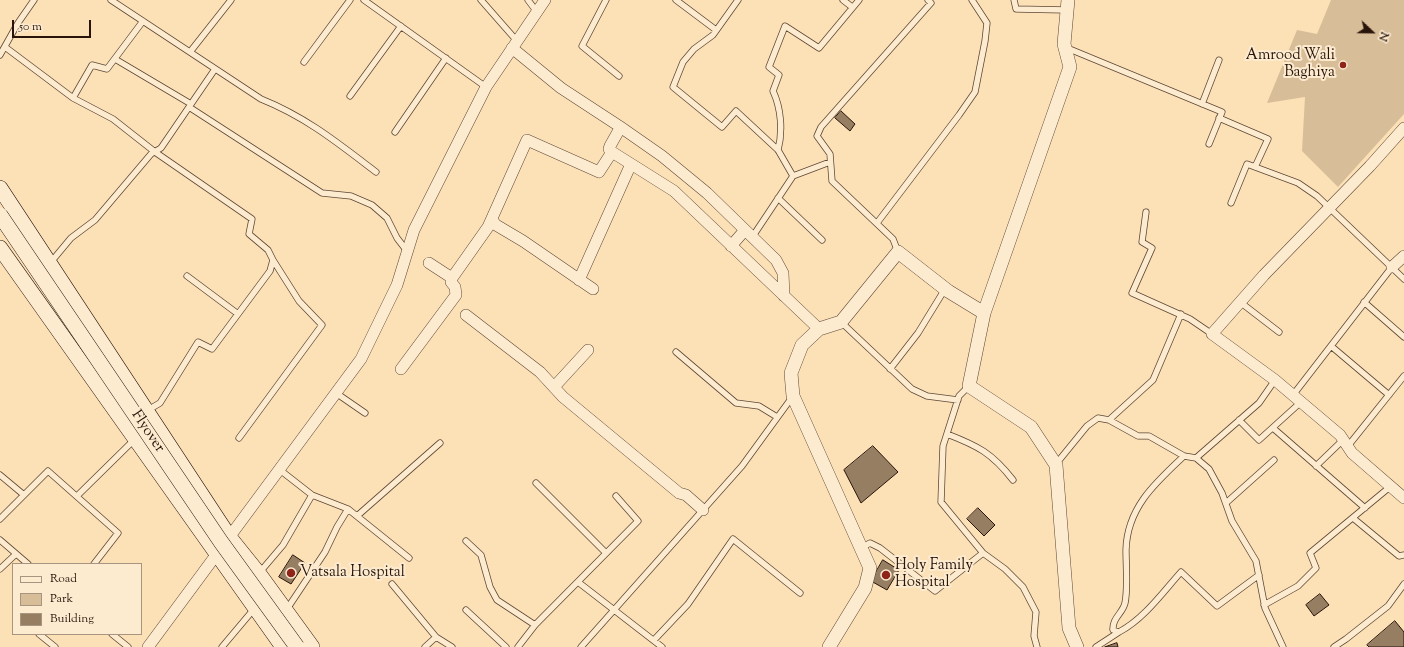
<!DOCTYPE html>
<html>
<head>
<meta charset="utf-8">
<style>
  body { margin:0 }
  #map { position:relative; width:1404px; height:647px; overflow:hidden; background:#fce0b6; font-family:"Sorts Mill Goudy",serif }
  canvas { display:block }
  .legend { position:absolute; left:12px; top:563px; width:130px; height:72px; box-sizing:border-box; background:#fdebd0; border:1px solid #a89581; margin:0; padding:5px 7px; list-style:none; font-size:12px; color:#28140a }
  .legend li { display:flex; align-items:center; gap:8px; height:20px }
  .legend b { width:20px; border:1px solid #a89581 }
  .north { position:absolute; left:1352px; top:12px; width:40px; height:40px; -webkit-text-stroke:3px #fdebd0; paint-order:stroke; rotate:112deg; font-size:11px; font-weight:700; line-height:16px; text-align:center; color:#28140a }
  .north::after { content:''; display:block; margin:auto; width:14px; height:18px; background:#28140a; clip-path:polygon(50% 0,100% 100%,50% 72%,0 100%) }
  .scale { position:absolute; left:12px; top:20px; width:79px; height:18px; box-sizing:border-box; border:2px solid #28140a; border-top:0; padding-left:5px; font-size:12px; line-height:14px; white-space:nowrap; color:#28140a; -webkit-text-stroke:3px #fdebd0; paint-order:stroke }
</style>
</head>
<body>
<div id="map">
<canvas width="1404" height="647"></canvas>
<ul class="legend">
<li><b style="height:5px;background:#fdebd0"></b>Road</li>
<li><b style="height:11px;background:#d8bd99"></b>Park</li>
<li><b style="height:11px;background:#967e63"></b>Building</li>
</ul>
<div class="north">N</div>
<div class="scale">50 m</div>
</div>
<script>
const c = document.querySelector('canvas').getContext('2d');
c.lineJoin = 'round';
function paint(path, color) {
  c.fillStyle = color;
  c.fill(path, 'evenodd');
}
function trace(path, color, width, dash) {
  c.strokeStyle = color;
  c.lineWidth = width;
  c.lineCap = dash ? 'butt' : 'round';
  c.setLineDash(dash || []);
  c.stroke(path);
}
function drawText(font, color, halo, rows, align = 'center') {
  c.font = font + ' "Sorts Mill Goudy",serif';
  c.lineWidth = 4;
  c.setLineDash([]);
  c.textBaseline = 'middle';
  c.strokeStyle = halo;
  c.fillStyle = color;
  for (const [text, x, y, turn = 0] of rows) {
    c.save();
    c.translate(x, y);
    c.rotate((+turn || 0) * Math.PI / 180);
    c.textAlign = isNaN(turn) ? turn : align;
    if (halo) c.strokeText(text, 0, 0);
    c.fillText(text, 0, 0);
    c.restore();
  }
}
paint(new Path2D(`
  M 1331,0 L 1404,0 L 1404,114 L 1338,187 L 1302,151 L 1305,97 L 1267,103 L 1297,30 L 1317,34 Z`), '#d8bd99');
const building = new Path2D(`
  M 841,111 L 855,124 L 850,131 L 835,118 Z
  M 873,446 L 898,472 L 861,503 L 844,470 Z
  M 978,508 L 995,525 L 984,536 L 967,519 Z
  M 293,555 L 305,563 L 291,584 L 279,577 Z
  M 883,560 L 899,570 L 887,590 L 871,581 Z
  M 1320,594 L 1329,605 L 1314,616 L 1306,605 Z
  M 1395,621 L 1404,632 L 1404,647 L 1369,647 L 1367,645 Z
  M 1117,643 L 1118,647 L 1105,647 Z`);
paint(building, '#967e63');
trace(building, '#28140a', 1);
const service = new Path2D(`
  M 111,0 L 261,99 C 306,117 338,143 376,172
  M 364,0 L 486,87
  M 481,0 L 517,41
  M 528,0 L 537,12
  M 606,0 L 582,46 L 619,76
  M 676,0 L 716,30
  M 738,0 L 713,35 L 694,49 L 683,62 L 673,87 L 722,127 L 736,111 L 778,150 L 793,176
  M 843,0 L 852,7
  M 1014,0 L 1016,9 L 1066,10
  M 5,47 L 73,98 L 113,119 L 155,152 L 252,219 L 249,234 L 268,250 L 273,260 L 270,271 L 212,349 L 198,342 L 160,403 L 148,410
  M 1067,48 L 1222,112 L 1209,144
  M 190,52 L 231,0
  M 0,55 L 18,23 L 34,0
  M 115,59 L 191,104
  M 304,62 L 350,0
  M 350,96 L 401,26
  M 73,98 L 92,65 L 107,69 L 143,21
  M 1202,104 L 1219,60
  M 189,107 L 322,193 L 351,196 L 372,205 L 387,218 L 397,238 L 407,251
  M 1219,118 L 1268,139 L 1255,167
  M 395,132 L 446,58
  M 778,150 C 783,131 781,108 773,91 L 779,75 L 769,67 L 785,26 L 819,48 L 859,0
  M 778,198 L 822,240
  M 1231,203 L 1247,164 L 1298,183 L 1317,196 L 1404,279
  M 1146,212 L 1142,242 L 1152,248 L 1132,293 L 1190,319 L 1212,334
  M 877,223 L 959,115 L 975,92 L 985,41 L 987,23 L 972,0
  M 755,233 L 793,176 L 830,162
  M 898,252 L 893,239 L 832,181 L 830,154 L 817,136 L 821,127 L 931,3 L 928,0
  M 51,262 L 71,238 L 95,220 L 151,154 L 161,148 L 215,69
  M 187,276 L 238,314
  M 1240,302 L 1279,332
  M 1364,302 L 1404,337
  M 841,322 L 912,389 L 927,396 L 958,400
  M 1331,346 L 1389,395
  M 676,352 L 736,403 L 759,406 L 777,417
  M 890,369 L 918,333 L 945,289
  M 336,393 L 365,413
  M 1293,395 L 1392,267
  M 1109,420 L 1153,380 L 1181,314
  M 1239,420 L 1259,440 L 1301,402
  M 1273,428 L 1365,508
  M 947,434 C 978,446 992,453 1013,480
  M 239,438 L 322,325 L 299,301 L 273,260
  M 1348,446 L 1404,376
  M 1184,456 C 1155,483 1127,508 1126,550 C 1126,564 1128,590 1125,603 C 1123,613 1112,618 1113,630 L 1119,632 C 1144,619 1163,592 1181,572 L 1217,606 L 1259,575
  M 1196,458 L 1259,403 L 1275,380
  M 1056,464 L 1087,426 L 1098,418 L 1109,420 L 1138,436 L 1149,436 L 1184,456 L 1196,458 L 1209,469 L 1222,493 L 1232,521 L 1256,561 L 1265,608 L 1283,647
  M 1316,466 L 1343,440
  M 280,470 L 312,495 L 348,509 L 409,558
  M 0,475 L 24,495
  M 536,483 L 606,553
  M 77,496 L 135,439
  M 1226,503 L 1274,460
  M 357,516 L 440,443
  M 1353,518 L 1399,556 L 1404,555
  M 0,519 L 48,471 L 118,533 L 94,564
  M 0,540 L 28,564
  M 466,541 L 481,555 L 490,587 L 497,600 L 535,625
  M 861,548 L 870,543 L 880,548 L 935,591 L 983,553 L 941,502 L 943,446 L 959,396 L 969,386
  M 983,553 L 1005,569 L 1023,587 L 1036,612 L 1034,636 L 1037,647
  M 0,569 L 16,554
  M 260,572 L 283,545 L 312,495
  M 578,582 L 662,647
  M 392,584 L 436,637 L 452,647
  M 1264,605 L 1298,586 L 1316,568 L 1310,553 L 1391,486
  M 287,609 L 325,552 L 337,527 L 348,509
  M 466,610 L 506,647
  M 39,634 L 55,647
  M 112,634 L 128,647
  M 654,640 L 688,604 L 733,539 L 800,593
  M 222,647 L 254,609
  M 425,647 L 436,637
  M 518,647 L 535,625 L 638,521 L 616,496
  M 581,647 L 742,466 L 793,396
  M 1096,647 L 1119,632
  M 1334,647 L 1346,639 L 1388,606 L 1404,584`);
const minor = new Path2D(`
  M 512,48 L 561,88 L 619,126 L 619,130 L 610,146 L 609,149 L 612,152 L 674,191 L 819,329
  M 619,126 L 662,156 L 707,193 L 776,260 L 783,273 L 784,296
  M 1404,128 L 1370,166 L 1264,275 L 1212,334 L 1275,380 L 1340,435 L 1352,453 L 1404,498
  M 492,220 L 496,225 L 523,241 L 593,289
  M 731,246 L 745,230
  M 1392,267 L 1404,256
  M 452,278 L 488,227 L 527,140 L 599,172 L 612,152
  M 579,280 L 631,164
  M 466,315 L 540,372 L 563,397 L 679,493 L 686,495 L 703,510
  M 401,369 L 456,295 L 455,287 L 451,282 L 452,278 L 429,263
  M 554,387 L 588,350
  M 148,647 L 361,359 L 397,285 L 414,230 L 486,87 L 545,0`);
const tertiary = new Path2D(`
  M 1068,0 L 1064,44 L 1070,67 L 984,313 L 969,386 L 1031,427 L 1056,465 L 1069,628 L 1077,647
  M 829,647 L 865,588 L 870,568 L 793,396 L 791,373 L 802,345 L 819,329 L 841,322 L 898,252 L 948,291 L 984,313`);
const secondary = new Path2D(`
  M 0,188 L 230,538 L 259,574 L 312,647
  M 0,248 L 283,647`);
trace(service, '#5d4735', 7);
trace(minor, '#5d4735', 12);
trace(tertiary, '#5d4735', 14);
trace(secondary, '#28140a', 16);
trace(service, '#fdebd0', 5.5);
trace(minor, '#fdebd0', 11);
trace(tertiary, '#fdebd0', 13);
trace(secondary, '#fdebd0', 15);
const secondaryBridge = new Path2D(`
  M 0,215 L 221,542 L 297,647`);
trace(secondaryBridge, '#28140a', 16, []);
trace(secondaryBridge, '#fdebd0', 15);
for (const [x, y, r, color] of [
  [1343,65,4,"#8f2418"],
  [291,573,5,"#8f2418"],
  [886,575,5,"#8f2418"]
]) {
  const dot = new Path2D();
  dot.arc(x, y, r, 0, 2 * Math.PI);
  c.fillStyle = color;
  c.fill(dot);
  trace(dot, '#fdebd0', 1.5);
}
drawText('15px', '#28140a', '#fdebd0', [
  ["Amrood Wali",1335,56,"right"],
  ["Baghiya",1335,73,"right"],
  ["Holy Family",895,566],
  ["Hospital",895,583],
  ["Vatsala Hospital",300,573]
], 'left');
drawText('15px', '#28140a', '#fdebd0', [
  ["Flyover",147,432,56]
]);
</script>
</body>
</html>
